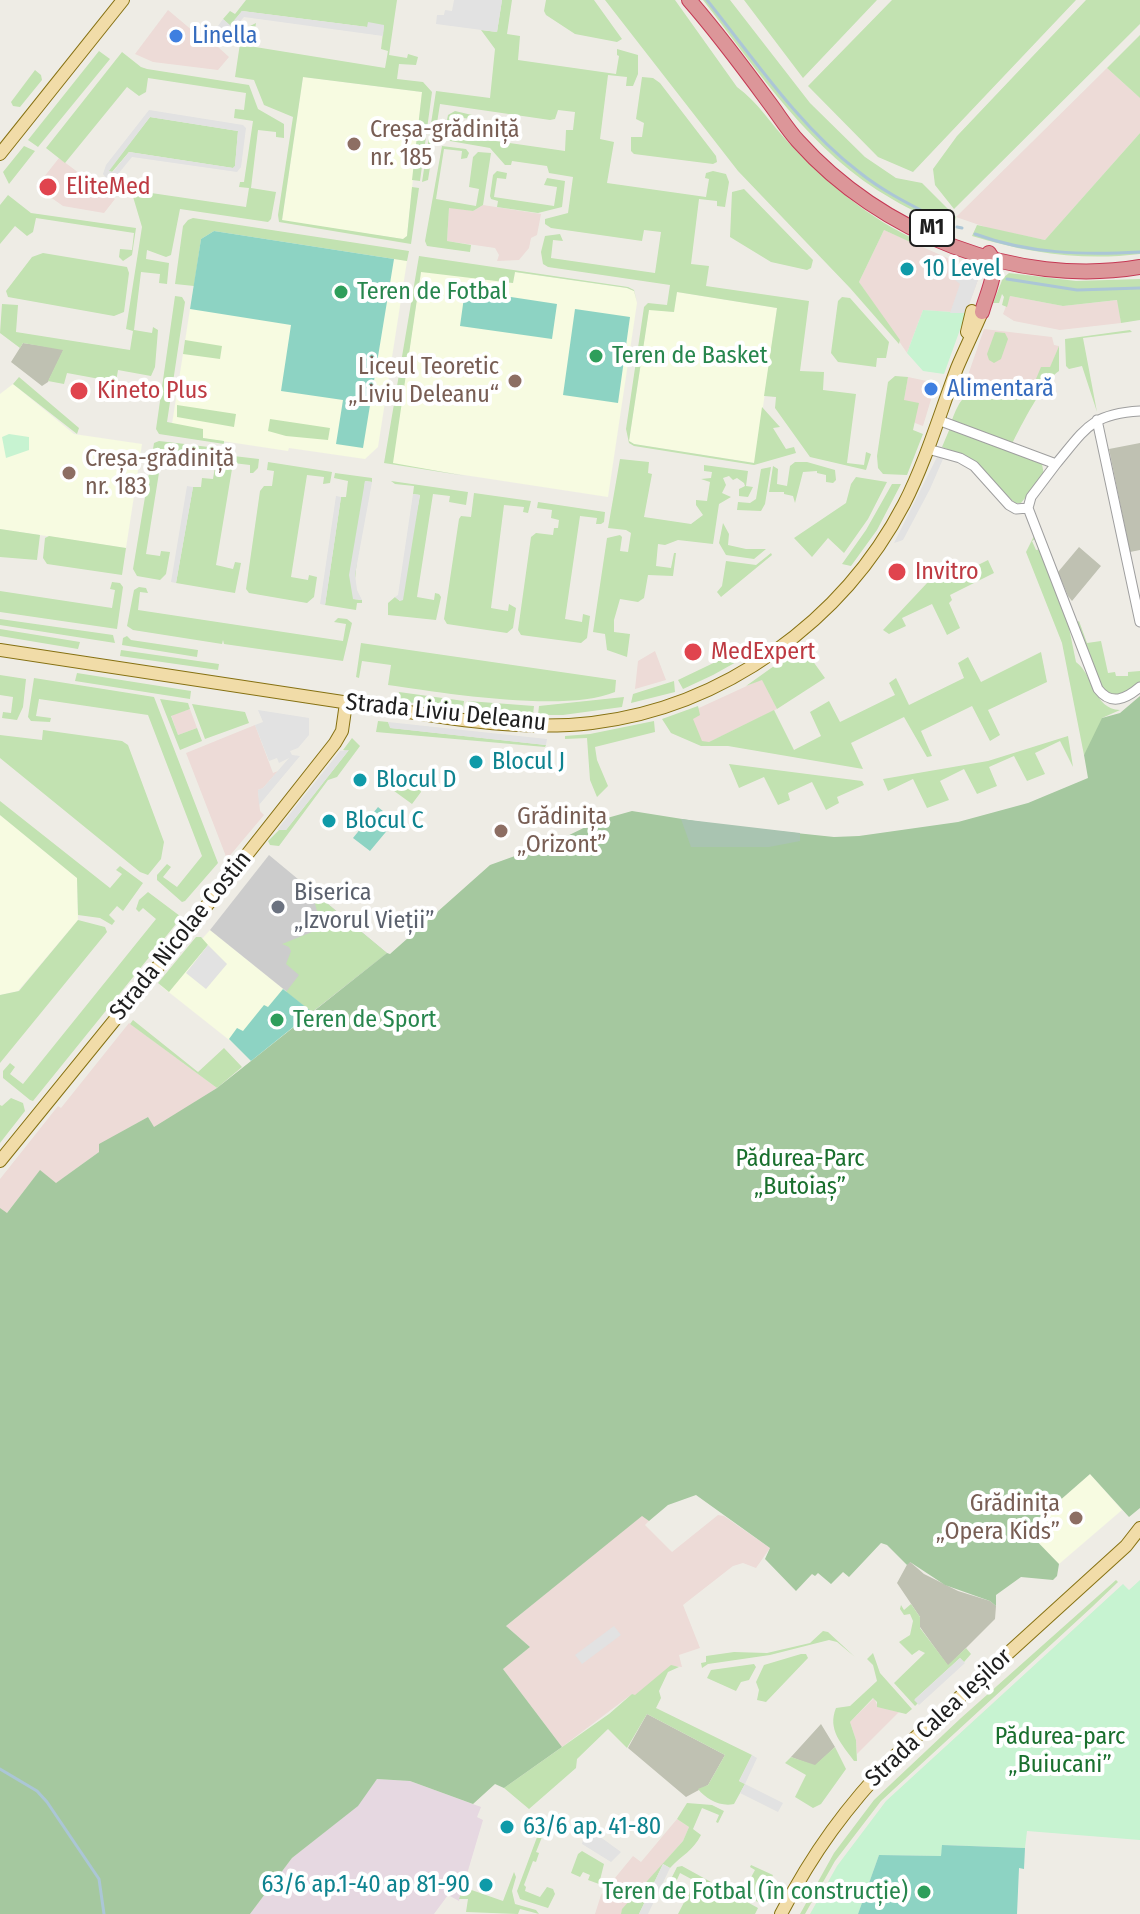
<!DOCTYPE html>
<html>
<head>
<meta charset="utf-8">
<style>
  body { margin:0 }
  canvas { display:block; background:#eeece5 }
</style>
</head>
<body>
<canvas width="1140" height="1914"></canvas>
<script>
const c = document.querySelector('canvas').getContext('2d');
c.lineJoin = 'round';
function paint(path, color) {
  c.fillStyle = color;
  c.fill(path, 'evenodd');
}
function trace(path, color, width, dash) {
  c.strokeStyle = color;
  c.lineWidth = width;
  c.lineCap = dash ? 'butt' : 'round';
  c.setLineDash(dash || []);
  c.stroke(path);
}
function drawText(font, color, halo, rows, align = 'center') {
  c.font = font + ' "Fira Sans Condensed",sans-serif';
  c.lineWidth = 8;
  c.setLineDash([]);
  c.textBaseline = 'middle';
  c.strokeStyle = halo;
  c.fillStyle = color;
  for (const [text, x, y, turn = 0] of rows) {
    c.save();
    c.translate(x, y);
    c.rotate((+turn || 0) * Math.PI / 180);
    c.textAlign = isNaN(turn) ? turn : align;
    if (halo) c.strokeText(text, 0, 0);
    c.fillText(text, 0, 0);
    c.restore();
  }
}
paint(new Path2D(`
  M 168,10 L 212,47 L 217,46 L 229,57 L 218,70 L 153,62 L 135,54 Z
  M 1107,68 L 1140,98 L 1140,133 L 1045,240 L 988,228 L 956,217 Z
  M 59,158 L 87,179 L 89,177 L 115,199 L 104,213 L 63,206 L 36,187 Z
  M 483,205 L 541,214 L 537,235 L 531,238 L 529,248 L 519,260 L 497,261 L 499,255 L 495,248 L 447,241 L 449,207 L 473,211 Z
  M 884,230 L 961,264 L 979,277 L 966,313 L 923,310 L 907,353 L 859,282 Z
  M 1010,296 L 1063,306 L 1118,300 L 1121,323 L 1060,330 L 1014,321 L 1003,314 Z
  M 984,329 L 1052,337 L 1054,345 L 1059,346 L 1050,368 L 1028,398 L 1020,399 L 1013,395 L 983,397 L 983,390 L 978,389 L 959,401 Z
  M 908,377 L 936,383 L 923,426 L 915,423 L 904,400 Z
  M 655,651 L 666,680 L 635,689 L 638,661 Z
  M 762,679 L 777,709 L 701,746 L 688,713 Z
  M 190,709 L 197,728 L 178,735 L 171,715 Z
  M 255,725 L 273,773 L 278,771 L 263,788 L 258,790 L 260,811 L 264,815 L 227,859 L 186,753 Z
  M 129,1023 L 217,1088 L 154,1128 L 148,1117 L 100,1144 L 99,1152 L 55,1184 L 40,1171 L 6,1214 L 0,1208 L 0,1179 L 58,1106 L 61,1108 Z
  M 642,1515 L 649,1521 L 645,1525 L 672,1552 L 718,1515 L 724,1516 L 770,1548 L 756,1568 L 743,1563 L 733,1566 L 683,1605 L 700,1648 L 679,1655 L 682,1667 L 673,1666 L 635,1697 L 632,1694 L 562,1747 L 503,1669 L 530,1647 L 506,1626 Z
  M 874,1698 L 878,1707 L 899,1712 L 857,1754 L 856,1740 L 850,1722 Z
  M 677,1819 L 689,1827 L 683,1841 L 623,1909 L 621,1914 L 595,1914 L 601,1895 L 633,1856 L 641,1862 Z`), '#eddbd7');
paint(new Path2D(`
  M 377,1779 L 410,1781 L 481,1807 L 477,1817 L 483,1820 L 459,1901 L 448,1895 L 434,1914 L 250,1914 L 292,1858 L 357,1806 Z`), '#e6d8e1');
paint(new Path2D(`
  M 303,77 L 422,92 L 407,236 L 403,239 L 282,221 Z
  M 214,231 L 407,261 L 378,447 L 365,459 L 289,448 L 288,451 L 202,438 L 172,424 L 201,239 Z
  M 424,270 L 513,283 L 515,272 L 627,288 L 634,291 L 637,303 L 608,497 L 392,464 L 421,272 Z
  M 677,292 L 777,308 L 755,463 L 634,444 L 629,441 L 649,309 L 673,312 Z
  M 13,384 L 74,434 L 142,444 L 126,548 L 0,529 L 0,394 Z
  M 0,815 L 77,878 L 78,920 L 18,991 L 0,995 Z
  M 210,930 L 312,1012 L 251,1061 L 233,1043 L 161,986 L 200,938 L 202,939 Z
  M 1090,1474 L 1122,1510 L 1059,1564 L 1026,1530 Z`), '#f7fbe1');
paint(new Path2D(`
  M 269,855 L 387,953 L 312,1012 L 210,930 Z`), '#ccc');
paint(new Path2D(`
  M 23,343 L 64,349 L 48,382 L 42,386 L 11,362 Z
  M 1140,443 L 1140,550 L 1130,552 L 1109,449 Z
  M 1079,547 L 1101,566 L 1072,601 L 1068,596 L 1058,572 Z
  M 909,1561 L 924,1574 L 958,1591 L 990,1601 L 996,1606 L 995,1619 L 948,1666 L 920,1627 L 920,1617 L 897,1583 Z
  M 647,1714 L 725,1755 L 708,1785 L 686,1797 L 628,1748 Z
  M 821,1724 L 835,1747 L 815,1766 L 791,1757 Z`), '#bfc1b2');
paint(new Path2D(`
  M 246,0 L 397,0 L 389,55 L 407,58 L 408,54 L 418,57 L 416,65 L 399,64 L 397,79 L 423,82 L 432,92 L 420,181 L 412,180 L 422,92 L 303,77 L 282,220 L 403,239 L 407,236 L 412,187 L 419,188 L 411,244 L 279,222 L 278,215 L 293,117 L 264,105 L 254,80 L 235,77 L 242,30 L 256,23 L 255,29 L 251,29 L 249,46 L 385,68 L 388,51 L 381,49 L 384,25 L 367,27 L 242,11 L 230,26 L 223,19 L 230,11 L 235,14 Z
  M 502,0 L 512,0 L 507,34 L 520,36 L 518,60 L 616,74 L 619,56 L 617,55 L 617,49 L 638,55 L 638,74 L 633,86 L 626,86 L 627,77 L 608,75 L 600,139 L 614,142 L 607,183 L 706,197 L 709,179 L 705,178 L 706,173 L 713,171 L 726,174 L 729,182 L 725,207 L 717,206 L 717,201 L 699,199 L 691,264 L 709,266 L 706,286 L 809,301 L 800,371 L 824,372 L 823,390 L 856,394 L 847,463 L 864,465 L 866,452 L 871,454 L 866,470 L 810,457 L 775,408 L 776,397 L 764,396 L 777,308 L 677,292 L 674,312 L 649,310 L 629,441 L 634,444 L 754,463 L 762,407 L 780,427 L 773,428 L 786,449 L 794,447 L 796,453 L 754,465 L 634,446 L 629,443 L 626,429 L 644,307 L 648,303 L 667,305 L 670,285 L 548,267 L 543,264 L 541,252 L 545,236 L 560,234 L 563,241 L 553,240 L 551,258 L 655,273 L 661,232 L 644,230 L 642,241 L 551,228 L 545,224 L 545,219 L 568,213 L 573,177 L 549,173 L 547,166 L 512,161 L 511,165 L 505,165 L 490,148 L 450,141 L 444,134 L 448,115 L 455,111 L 472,115 L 472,119 L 463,118 L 461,136 L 565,151 L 566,130 L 573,130 L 575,112 L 558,110 L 555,119 L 550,120 L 440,104 L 428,180 L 422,182 L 436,91 L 490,98 L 495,49 L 481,30 L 497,32 Z
  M 546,0 L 594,0 L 622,39 L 617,42 L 575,34 L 546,15 L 544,11 Z
  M 605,0 L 675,0 L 737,87 C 758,102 771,124 788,142 C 826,182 870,220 921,242 L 919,246 L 884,230 L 859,282 L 900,340 L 899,344 L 850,288 L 738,171 Z
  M 703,0 L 730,0 L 810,103 L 865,157 L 896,178 L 922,183 L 956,217 L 953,228 C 933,219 911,211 892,199 C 811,153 759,72 703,0 Z
  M 744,0 L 877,0 L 803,78 Z
  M 892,0 L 1076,0 L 913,172 L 878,157 L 808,86 Z
  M 1086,0 L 1140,0 L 1140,24 L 954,209 L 935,185 L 933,169 L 957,136 Z
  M 1140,35 L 1140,98 L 1107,68 Z
  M 99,51 L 110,59 L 38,147 L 28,140 Z
  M 122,52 L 141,67 L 147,69 L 249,85 L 258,109 L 284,124 L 284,138 L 276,137 L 276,132 L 258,130 L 251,188 L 276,192 L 271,219 L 268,222 L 180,209 L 171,255 L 166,257 L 147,250 L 146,259 L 169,263 L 167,284 L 159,283 L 160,274 L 141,272 L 134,330 L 152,333 L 153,327 L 158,330 L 155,367 L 151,376 L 118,370 L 116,382 L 67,373 L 64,384 L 48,381 L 63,350 L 23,343 L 20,348 L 0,333 L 2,304 L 18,305 L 16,332 L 130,350 L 133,331 L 126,329 L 142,227 L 131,190 L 246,207 L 249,188 L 239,187 L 240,182 L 244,182 L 253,121 L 234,118 L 235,109 L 244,110 L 246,93 L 148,78 L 146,92 L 139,96 L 127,87 L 65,163 L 46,148 Z
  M 35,70 L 41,75 L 42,80 L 20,107 L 13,106 L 11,102 Z
  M 642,77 L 653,78 L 660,83 L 716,156 L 717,162 L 713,164 L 634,154 L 631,151 L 631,137 L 642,137 L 644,123 L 636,119 Z
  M 150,117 L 238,131 L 235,166 L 233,168 L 129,152 L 112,172 L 108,171 Z
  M 1140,133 L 1140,254 C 1083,261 1027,253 972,236 L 977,225 L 1045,240 Z
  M 24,146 L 35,151 L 9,184 L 3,172 Z
  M 442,146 L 466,149 L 469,153 L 467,158 L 461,159 L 462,151 L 444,149 L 436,199 L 476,206 L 479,189 L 469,187 L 473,157 L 478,152 L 491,153 L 483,205 L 473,211 L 449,208 L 447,241 L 471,245 L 470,252 L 427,246 L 425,241 Z
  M 497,171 L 507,173 L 506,179 L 497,178 L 494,197 L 554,206 L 557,187 L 544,185 L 547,178 L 565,181 L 562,207 L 538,213 L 497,207 L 498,201 L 491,199 L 490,196 L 493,175 Z
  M 744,189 L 813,260 L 811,268 L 807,270 L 771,262 L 730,237 L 732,192 Z
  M 8,195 L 31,213 L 136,228 L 132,255 L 123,261 L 119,257 L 120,249 L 132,250 L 134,233 L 36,218 L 33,232 L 27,236 L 15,226 L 0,244 L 0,205 Z
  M 193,218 L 409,251 L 407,261 L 214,231 L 201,239 L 194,286 L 175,284 L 183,226 L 188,220 Z
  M 43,253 L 127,267 L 129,273 L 124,312 L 114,316 L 8,297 L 6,291 L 32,257 Z
  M 419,256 L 628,287 L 634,290 L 637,302 L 634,291 L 627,288 L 515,272 L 513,283 L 421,272 L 393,463 L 466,476 L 384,463 Z
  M 1009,273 L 1076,281 L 1140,279 L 1140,320 L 1121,323 L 1117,300 L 1063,306 L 1010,296 L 1007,307 L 1002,305 L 1004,297 L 1002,294 L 999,303 L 993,303 L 1003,278 Z
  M 175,296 L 182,297 L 185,302 L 167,422 L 203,429 L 203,438 L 224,441 L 224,444 L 159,434 L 156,429 Z
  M 842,297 L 850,298 L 889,342 L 886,358 L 877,358 L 876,367 L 838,362 L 831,353 L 838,301 Z
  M 1130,330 L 1132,332 L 1083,338 L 1097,412 L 1082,366 L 1069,369 L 1066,366 L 1065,339 Z
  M 995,332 L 1005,333 L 1008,339 L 1001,359 L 994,363 L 989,360 L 987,354 Z
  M 185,340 L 222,346 L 220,359 L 183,354 Z
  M 1059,346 L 1059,371 C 1045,379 1020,427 1012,444 L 952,420 C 959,402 963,393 983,389 L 984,397 L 1013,395 L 1020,399 L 1028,398 L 1041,367 L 1050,367 Z
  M 895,376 L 908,377 L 904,400 L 919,403 L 913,430 L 923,434 L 907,475 L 883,474 L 878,468 L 877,456 L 888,382 Z
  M 19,377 L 79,428 L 77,434 L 13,384 Z
  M 177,405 L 236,414 L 234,427 L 177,417 Z
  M 270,419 L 330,428 L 328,440 L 286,436 L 268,431 Z
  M 950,428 L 1042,464 L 1044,475 L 1021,503 L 1015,503 L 969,458 L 942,447 Z
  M 159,441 L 185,444 L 181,461 L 175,460 L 176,455 L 162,454 L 146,554 L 160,556 L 161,551 L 170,552 L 166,574 L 160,580 L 137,576 L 133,569 L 154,443 Z
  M 192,445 L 225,449 L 225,455 L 259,459 L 258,468 L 253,473 L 250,473 L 250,465 L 233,463 L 216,565 L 233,569 L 235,562 L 241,563 L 235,593 L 176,583 L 193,487 L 201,487 L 202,478 L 213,479 L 216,460 L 191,456 Z
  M 620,459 L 649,462 L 648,473 L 652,474 L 644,517 L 691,524 L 703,515 L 696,505 L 696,500 L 707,501 L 710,482 L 701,479 L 711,478 L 712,472 L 704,471 L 704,465 L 748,471 L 746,486 L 753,487 L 748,497 L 739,496 L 739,489 L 745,486 L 744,483 L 737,478 L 733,480 L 729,476 L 723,478 L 726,485 L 722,493 L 731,497 L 719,504 L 713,544 L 678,540 L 665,545 L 658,544 L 656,566 L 671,568 L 674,553 L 676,553 L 673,576 L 648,575 L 644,598 L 638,602 L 620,599 L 614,620 L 614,632 L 630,634 L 627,657 L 607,650 L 605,634 L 593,632 L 607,538 L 620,535 L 622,537 L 620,551 L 628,552 L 631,533 L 626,530 L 608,528 Z
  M 268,462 L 332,472 L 330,483 L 323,484 L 324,477 L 307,475 L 291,577 L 308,580 L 309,575 L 317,577 L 314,597 L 307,603 L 249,593 L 246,589 L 260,491 L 264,486 L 272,486 L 274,471 L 267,470 Z
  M 795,462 L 807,462 L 835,470 L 836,480 L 833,483 L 826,482 L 826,475 L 817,473 L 817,471 L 803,472 L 795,503 L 793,496 L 784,494 L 784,492 L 769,492 L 773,466 L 778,469 L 777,484 L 787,486 L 790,466 Z
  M 771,467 L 765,504 L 761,511 L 737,510 L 738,502 L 750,503 L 756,499 L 761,469 Z
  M 335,473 L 372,478 L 372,482 L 365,481 L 353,599 L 362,600 L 362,603 L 357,603 L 356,610 L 325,605 L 341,497 L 346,497 L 348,481 L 334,478 Z
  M 856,477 L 887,482 L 868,519 L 844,553 L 828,538 L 812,557 L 794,538 L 846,503 L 851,484 Z
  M 391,481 L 468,492 L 466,505 L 449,502 L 450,496 L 433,494 L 417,597 L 434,600 L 435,593 L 439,594 L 441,597 L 436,620 L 388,615 L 388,603 L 395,597 L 400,601 L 420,495 L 413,494 L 414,486 L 395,484 Z
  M 892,484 L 901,484 L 877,530 L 851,566 L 842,564 L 866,530 Z
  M 474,493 L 531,501 L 528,513 L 523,512 L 524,507 L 504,505 L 491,608 L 508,611 L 509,604 L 516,608 L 513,628 L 507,633 L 447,624 L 444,619 L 459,519 L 461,516 L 471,517 Z
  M 538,502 L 605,512 L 604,522 L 601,524 L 596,524 L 597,518 L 580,516 L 565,619 L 582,622 L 583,614 L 590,616 L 587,638 L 581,643 L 521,635 L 518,630 L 531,537 L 536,533 L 553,535 L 554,528 L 558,528 L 559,520 L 551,518 L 552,510 L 537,508 Z
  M 723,523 L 729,534 L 728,545 L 746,549 L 766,549 L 754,559 L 726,555 L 719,543 Z
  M 0,529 L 40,535 L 37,560 L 0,557 Z
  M 1035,534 L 1037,538 L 1032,541 L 1036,550 L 1041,549 L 1068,623 L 1076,662 C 1094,675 1093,709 1120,710 L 1102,718 L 1129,804 L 1087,751 L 1084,755 L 1062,643 L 1026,552 Z
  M 49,536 L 126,548 L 122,575 L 47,564 L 43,558 L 45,538 Z
  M 771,553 L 772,555 L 721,597 L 717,592 L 722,586 L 726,561 L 756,565 Z
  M 988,560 L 994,573 L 950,595 L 952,600 L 949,603 L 960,628 L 947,635 L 932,604 L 902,618 L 906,626 L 889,634 L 883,630 L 943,566 L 950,579 Z
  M 112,582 L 120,583 L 123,587 L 117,629 L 0,612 L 0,591 L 112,608 L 115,590 L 110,589 Z
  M 139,587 L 146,588 L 148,593 L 140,592 L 138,610 L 343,641 L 346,624 L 334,622 L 338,618 L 347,619 L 352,623 L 343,661 L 224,644 L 223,640 L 222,644 L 133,630 L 127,626 L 134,590 Z
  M 0,619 L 113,635 L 115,643 L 0,625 Z
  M 1079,621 L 1087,643 L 1101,641 L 1108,673 L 1115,672 L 1116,676 L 1128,676 L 1128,672 L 1140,671 L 1140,682 L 1132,690 L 1115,696 L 1102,688 L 1076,623 Z
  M 0,629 L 80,642 L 78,649 L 0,636 Z
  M 127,636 L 131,640 L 198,650 L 197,657 L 122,645 L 123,638 Z
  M 361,643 L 616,680 L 615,692 C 565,713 444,693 388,685 L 391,665 L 362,661 L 359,678 L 356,677 Z
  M 751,645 L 756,651 L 713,675 L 683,689 L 678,680 Z
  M 802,646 L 825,678 L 777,709 L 762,680 L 746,686 Z
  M 121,650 L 219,664 L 218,670 L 120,656 Z
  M 1041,652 L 1047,682 L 988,710 L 1000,735 L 990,741 L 972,706 L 921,731 L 932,756 L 927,757 L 904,717 L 851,743 L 863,769 L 728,746 L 701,746 L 671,733 L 662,719 L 698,706 L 700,715 L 693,719 L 702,741 L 709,742 L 774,710 L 794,750 L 821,736 L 810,712 L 829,701 L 840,722 L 895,695 L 889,683 L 896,678 L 909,705 L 964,678 L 958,663 L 968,657 L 981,682 Z
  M 77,673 L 191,691 L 190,699 L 75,681 Z
  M 0,675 L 26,679 L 23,707 L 17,720 L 2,718 L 3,712 L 11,713 L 13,697 L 0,695 Z
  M 34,678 L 154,697 L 218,863 L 185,901 L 182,902 L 157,880 L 157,875 L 167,864 L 171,867 L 163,877 L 177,887 L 202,856 L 148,715 L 39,699 L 36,716 L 51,718 L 50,722 L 31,721 L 28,717 Z
  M 674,681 L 675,692 L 631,703 L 633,694 Z
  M 399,692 L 464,701 L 463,709 L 398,701 Z
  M 624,697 L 622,707 L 563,715 L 538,715 L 539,706 Z
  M 160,699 L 188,703 L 190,709 L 171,716 L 178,735 L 197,728 L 202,741 L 180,750 Z
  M 468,701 L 534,706 L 533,715 L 467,710 Z
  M 192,704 L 245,712 L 249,723 L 205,739 Z
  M 378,721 L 388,722 L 391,728 L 546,745 L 545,747 L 376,732 Z
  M 654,721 L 655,732 L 595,747 L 597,760 L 608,786 L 597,797 L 590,780 L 587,738 L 565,739 L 565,736 L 590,734 Z
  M 43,730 L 122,741 L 128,745 L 164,842 L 161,859 L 148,875 L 140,872 L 0,758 L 0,735 L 42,740 Z
  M 1068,736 L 1073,767 L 1060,741 L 1035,753 L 1045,774 L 1027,781 L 1014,756 L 989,767 L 997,786 L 977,794 L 964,769 L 940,781 L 949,800 L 927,808 L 913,779 L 888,791 L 883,779 L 988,761 Z
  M 352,738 L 360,746 L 337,777 L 328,780 L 279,846 L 270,845 L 268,841 L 279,830 L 286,830 L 348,751 L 343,750 Z
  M 729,764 L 862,781 L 864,785 L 837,797 L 839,803 L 826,810 L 812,782 L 788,793 L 790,800 L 778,805 L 764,777 L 739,788 Z
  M 403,782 L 420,785 L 421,792 L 412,804 L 390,788 Z
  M 0,801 L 110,888 L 122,874 L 116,870 L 120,866 L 143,883 L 123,911 L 117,906 L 109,915 L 115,921 L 112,925 L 100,918 L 78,915 L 77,878 L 0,815 Z
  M 311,890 L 387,953 L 312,1012 L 286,992 L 299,975 L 286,964 L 291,951 L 289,947 L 282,944 L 322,928 Z
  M 148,892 L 180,916 L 180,919 L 33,1101 L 30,1100 L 3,1078 L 3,1071 L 10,1063 L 15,1067 L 10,1074 L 23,1084 L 156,919 L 143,908 L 139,912 L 136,909 L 139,900 Z
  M 78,920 L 105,927 L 107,932 L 0,1063 L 0,995 L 19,991 Z
  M 196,937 L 201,937 L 208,945 L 169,992 L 158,983 Z
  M 133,1020 L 198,1072 L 224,1048 L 242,1067 L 217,1088 L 130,1024 Z
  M 11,1098 L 23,1103 L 25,1111 L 0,1143 L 0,1105 L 2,1106 Z
  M 1116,1580 L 1118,1582 L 1092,1607 L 881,1801 L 835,1861 L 805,1914 L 800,1914 L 834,1853 L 874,1800 L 961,1718 Z
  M 911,1604 L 920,1617 L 920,1628 L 948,1665 L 966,1648 L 971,1654 L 964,1662 L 960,1658 L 915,1699 L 918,1703 L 915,1706 L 894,1683 L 925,1653 L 919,1650 L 912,1655 L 899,1642 L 910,1635 L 913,1621 L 910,1614 L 904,1615 L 900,1609 L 901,1605 L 904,1610 Z
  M 823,1631 L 828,1632 L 855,1657 L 837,1642 L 829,1640 L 770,1655 L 708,1664 L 702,1668 L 701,1663 L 706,1662 L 706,1656 L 734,1652 L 767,1653 L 810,1643 Z
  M 873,1653 L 880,1673 L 912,1709 L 906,1714 L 877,1707 L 877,1702 L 873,1698 L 850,1722 L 856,1740 L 857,1761 L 854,1761 C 842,1744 827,1730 836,1708 L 850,1706 L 877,1681 L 873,1665 L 867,1659 Z
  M 801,1654 L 806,1654 L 808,1658 L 766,1702 L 757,1700 L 759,1690 L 756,1682 L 764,1665 Z
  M 754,1664 L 756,1667 L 749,1680 L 741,1682 L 736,1691 L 707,1678 L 711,1670 Z
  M 671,1665 L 679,1667 L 668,1672 L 659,1691 L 661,1698 L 656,1708 L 752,1755 L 739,1781 L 745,1784 L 734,1804 C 720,1807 706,1799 698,1789 L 708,1785 L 725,1755 L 647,1714 L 627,1748 L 608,1729 L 577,1759 L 576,1768 L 529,1809 L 504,1788 L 609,1714 L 632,1694 L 635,1695 Z
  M 835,1747 L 846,1769 L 821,1804 L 813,1808 L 795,1797 L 806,1775 L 785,1763 L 791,1757 L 815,1765 Z
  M 687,1803 L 712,1805 L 724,1811 L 718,1823 L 716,1822 L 719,1815 L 702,1808 L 693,1829 L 701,1835 C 693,1851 682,1855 670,1868 L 663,1864 L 639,1914 L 621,1914 L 622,1909 L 683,1841 L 689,1827 L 677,1819 Z
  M 543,1821 L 551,1823 L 549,1827 L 546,1827 L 536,1852 L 539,1853 L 536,1862 L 533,1861 L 524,1885 L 526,1887 L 525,1891 L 540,1897 L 547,1887 L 553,1889 L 555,1894 L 548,1908 L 520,1899 L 517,1891 Z
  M 582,1851 L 604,1864 L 599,1884 L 588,1880 L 590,1875 L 583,1872 L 580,1877 L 571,1873 L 578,1854 Z
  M 751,1865 L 773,1875 L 760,1903 L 742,1894 L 755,1870 L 750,1867 Z
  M 682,1866 L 758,1908 L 755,1914 L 678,1914 L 695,1881 L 680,1873 L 676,1882 L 672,1877 L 677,1867 Z
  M 514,1872 L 516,1877 L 512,1891 L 515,1904 L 536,1910 L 539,1914 L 520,1909 L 518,1914 L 466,1912 L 468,1899 L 459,1899 L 463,1887 L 503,1901 Z`), '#c2e2b1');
paint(new Path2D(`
  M 1140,696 L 1140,1508 L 1129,1517 L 1090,1474 L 1026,1530 L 1059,1564 L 1057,1576 L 1053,1580 L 1021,1577 L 996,1595 L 996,1606 L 990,1601 L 945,1585 L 910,1562 L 907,1565 L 887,1545 L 881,1543 L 849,1577 L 843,1572 L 831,1584 L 818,1573 L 815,1576 L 812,1574 L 796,1591 L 765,1559 L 770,1548 L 696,1495 L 668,1505 L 649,1521 L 642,1516 L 506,1626 L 530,1647 L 503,1669 L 562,1747 L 504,1788 L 495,1784 L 473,1804 L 410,1781 L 377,1779 L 358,1806 L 292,1858 L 250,1914 L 0,1914 L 0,1208 L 7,1213 L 40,1170 L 56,1183 L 99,1152 L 99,1144 L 148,1117 L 154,1127 L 217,1088 L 387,953 L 390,954 L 490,865 L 559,840 L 600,820 L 632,811 L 720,825 L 834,837 L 859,836 L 958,822 L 1028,803 L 1088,778 L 1084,755 L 1102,718 L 1120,713 Z`), '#a5c89f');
paint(new Path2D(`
  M 681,819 L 800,833 L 800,841 L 769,847 L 691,847 Z`), '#a9c4b1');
paint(new Path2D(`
  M 923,310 L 966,313 L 944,374 L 923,371 L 907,353 Z
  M 9,434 L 29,437 L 29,450 L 6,458 L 2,437 Z
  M 1140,1580 L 1140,1840 L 1027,1831 L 1025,1848 L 943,1845 L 941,1856 L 879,1855 L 858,1914 L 810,1914 L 837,1866 L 886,1801 L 1123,1584 L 1129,1590 Z`), '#c7f3d1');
paint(new Path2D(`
  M 214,231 L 394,259 L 363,448 L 336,444 L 343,400 L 281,391 L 291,325 L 190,309 L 201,239 Z
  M 465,290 L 557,304 L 552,339 L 460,326 Z
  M 575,309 L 630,317 L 618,403 L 563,395 Z
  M 378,807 L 395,821 L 370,851 L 353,838 Z
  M 283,989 L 312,1012 L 251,1061 L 229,1039 L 237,1028 L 243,1031 L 264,1005 L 268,1007 Z
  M 942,1845 L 1025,1848 L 1024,1869 L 1019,1868 L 1017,1914 L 858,1914 L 879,1855 L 941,1856 Z`), '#8dd3c3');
paint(new Path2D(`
  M 454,0 L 502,0 L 497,32 L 436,24 L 437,15 L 444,15 L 445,10 L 452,11 Z
  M 242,11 L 367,27 L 368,22 L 384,25 L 383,36 L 244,17 L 228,35 L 218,31 L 218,26 L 223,19 L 230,25 Z
  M 149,110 L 243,125 L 246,128 L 241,167 L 237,172 L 132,157 L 114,179 L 107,179 L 103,174 L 106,165 ZM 150,117 L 238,131 L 235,166 L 233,168 L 129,152 L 113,172 L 109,171 Z
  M 961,264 L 979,277 L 966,313 L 950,313 L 960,284 L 955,280 Z
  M 937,457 L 943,459 L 930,489 L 903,540 L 894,543 Z
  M 365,481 L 372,482 L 355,575 L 357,590 L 362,600 L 353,599 L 349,575 Z
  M 187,486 L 193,487 L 176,583 L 171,582 Z
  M 413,494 L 420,495 L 403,600 L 400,601 L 395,597 L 398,595 Z
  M 336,496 L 341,497 L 325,605 L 320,604 Z
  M 258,710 L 309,718 L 309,735 L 298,748 L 290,751 L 292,755 L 300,756 L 259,805 L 258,790 L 263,788 L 289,758 L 279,763 L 277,758 L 269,761 L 255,725 L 263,722 Z
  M 388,722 L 547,739 L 546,745 L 390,728 Z
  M 349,750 L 286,830 L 277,830 L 340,751 Z
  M 208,945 L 227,964 L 206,989 L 186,973 Z
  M 614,1626 L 621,1635 L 582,1664 L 575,1655 Z
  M 960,1658 L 965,1663 L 919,1705 L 914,1700 Z
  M 752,1755 L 757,1758 L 745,1784 L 783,1803 L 778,1812 L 740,1793 L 745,1784 L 739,1781 Z
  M 585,1831 L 599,1836 L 621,1852 L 611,1862 L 582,1844 Z
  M 663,1864 L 670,1868 L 648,1914 L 639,1914 Z`), '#e2e2e2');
trace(new Path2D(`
  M 707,0 C 754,59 799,126 859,172 C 885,193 915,207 944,222
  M 957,227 L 962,228
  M 975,234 C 1029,254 1083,255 1140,252
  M 1007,279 L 1077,290 L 1140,288
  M 0,1769 L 37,1791 L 47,1802 L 99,1879 L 104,1914`), '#abc6d6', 3);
const minor = new Path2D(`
  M 938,420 L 1056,464 C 1086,428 1091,414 1140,411
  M 1097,420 L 1140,622
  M 928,449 L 960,458 L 974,466 L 1009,505 L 1016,509 L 1028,508
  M 1056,464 L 1031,497 L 1028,508 L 1098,689 C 1111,706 1126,699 1140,687`);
const major = new Path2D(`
  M 0,154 L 123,0
  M 967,332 L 972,311
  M 0,650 L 435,716 C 486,724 540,729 592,723 C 724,707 843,621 904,504 C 926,461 940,413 957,368 C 965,349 974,331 982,312
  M 0,1161 L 178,942 L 335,743 L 342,731 L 346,703
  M 781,1914 C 813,1852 847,1806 895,1756 L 1126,1546 L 1140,1528`);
const highway = new Path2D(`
  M 689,0 C 717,32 743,67 768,101 C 778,114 787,129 798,141 C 880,233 1016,288 1140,267
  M 982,312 C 986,295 1001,268 989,253`);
trace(minor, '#9f9f9f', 11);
trace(major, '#867112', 14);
trace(highway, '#c53954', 16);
trace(minor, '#fff', 9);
trace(major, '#f1dca8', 12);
trace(highway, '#dc9699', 14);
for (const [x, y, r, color] of [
  [176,36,8,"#3f7fe0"],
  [354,144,8,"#8d6e63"],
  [48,187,10,"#e0444e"],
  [907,269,8,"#0f9aa8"],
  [341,292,8,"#2e9e5b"],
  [596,356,8,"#2e9e5b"],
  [515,381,8,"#8d6e63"],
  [931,389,8,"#3f7fe0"],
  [79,391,10,"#e0444e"],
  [69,473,8,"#8d6e63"],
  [897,572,10,"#e0444e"],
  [693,652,10,"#e0444e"],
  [476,762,8,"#0f9aa8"],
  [360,780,8,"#0f9aa8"],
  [329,821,8,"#0f9aa8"],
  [501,831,8,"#8d6e63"],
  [278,907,8,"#6b7280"],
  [277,1020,8,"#2e9e5b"],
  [1076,1518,8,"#8d6e63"],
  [507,1827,8,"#0f9aa8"],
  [486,1885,8,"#0f9aa8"],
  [924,1892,8,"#2e9e5b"]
]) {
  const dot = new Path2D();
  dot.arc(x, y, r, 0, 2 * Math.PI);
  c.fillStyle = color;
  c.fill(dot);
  trace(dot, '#fff', 3);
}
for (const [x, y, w] of [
  [932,228,44]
]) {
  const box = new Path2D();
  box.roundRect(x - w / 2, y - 18, w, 36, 6);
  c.fillStyle = '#fff';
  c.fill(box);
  trace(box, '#1e1e1e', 2);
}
drawText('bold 22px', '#1e1e1e', null, [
  ["M1",932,228]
]);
drawText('24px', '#366cbe', '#fff', [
  ["Linella",192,36],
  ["Alimentară",947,389]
], 'left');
drawText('24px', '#785e54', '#fff', [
  ["Creșa-grădiniță",370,130],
  ["nr. 185",370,158],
  ["Liceul Teoretic",499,367,"right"],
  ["„Liviu Deleanu“",499,395,"right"],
  ["Creșa-grădiniță",85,459],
  ["nr. 183",85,487],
  ["Grădinița",517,817],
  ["„Orizont”",517,845],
  ["Grădinița",1060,1504,"right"],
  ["„Opera Kids”",1060,1532,"right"]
], 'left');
drawText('24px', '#be3a42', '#fff', [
  ["EliteMed",66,187],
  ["Kineto Plus",97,391],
  ["Invitro",915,572],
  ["MedExpert",711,652]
], 'left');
drawText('24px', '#0d838f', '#fff', [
  ["10 Level",923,269],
  ["Blocul J",492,762],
  ["Blocul D",376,780],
  ["Blocul C",345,821],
  ["63/6 ap. 41-80",523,1827],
  ["63/6 ap.1-40 ap 81-90",470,1885,"right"]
], 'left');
drawText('24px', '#27864d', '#fff', [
  ["Teren de Fotbal",357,292],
  ["Teren de Basket",612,356],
  ["Teren de Sport",293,1020],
  ["Teren de Fotbal (în construcție)",908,1892,"right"]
], 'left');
drawText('24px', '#1e1e1e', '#fff', [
  ["Strada Liviu Deleanu",446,713,6],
  ["Strada Nicolae Costin",181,936,-51],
  ["Strada Calea Ieșilor",939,1718,-43]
]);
drawText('24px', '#5b616d', '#fff', [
  ["Biserica",294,893],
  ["„Izvorul Vieții”",294,921]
], 'left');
drawText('24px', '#196f2d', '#fff', [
  ["Pădurea-Parc",800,1159],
  ["„Butoiaș”",800,1187],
  ["Pădurea-parc",1060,1737],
  ["„Buiucani”",1060,1765]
]);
</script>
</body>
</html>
